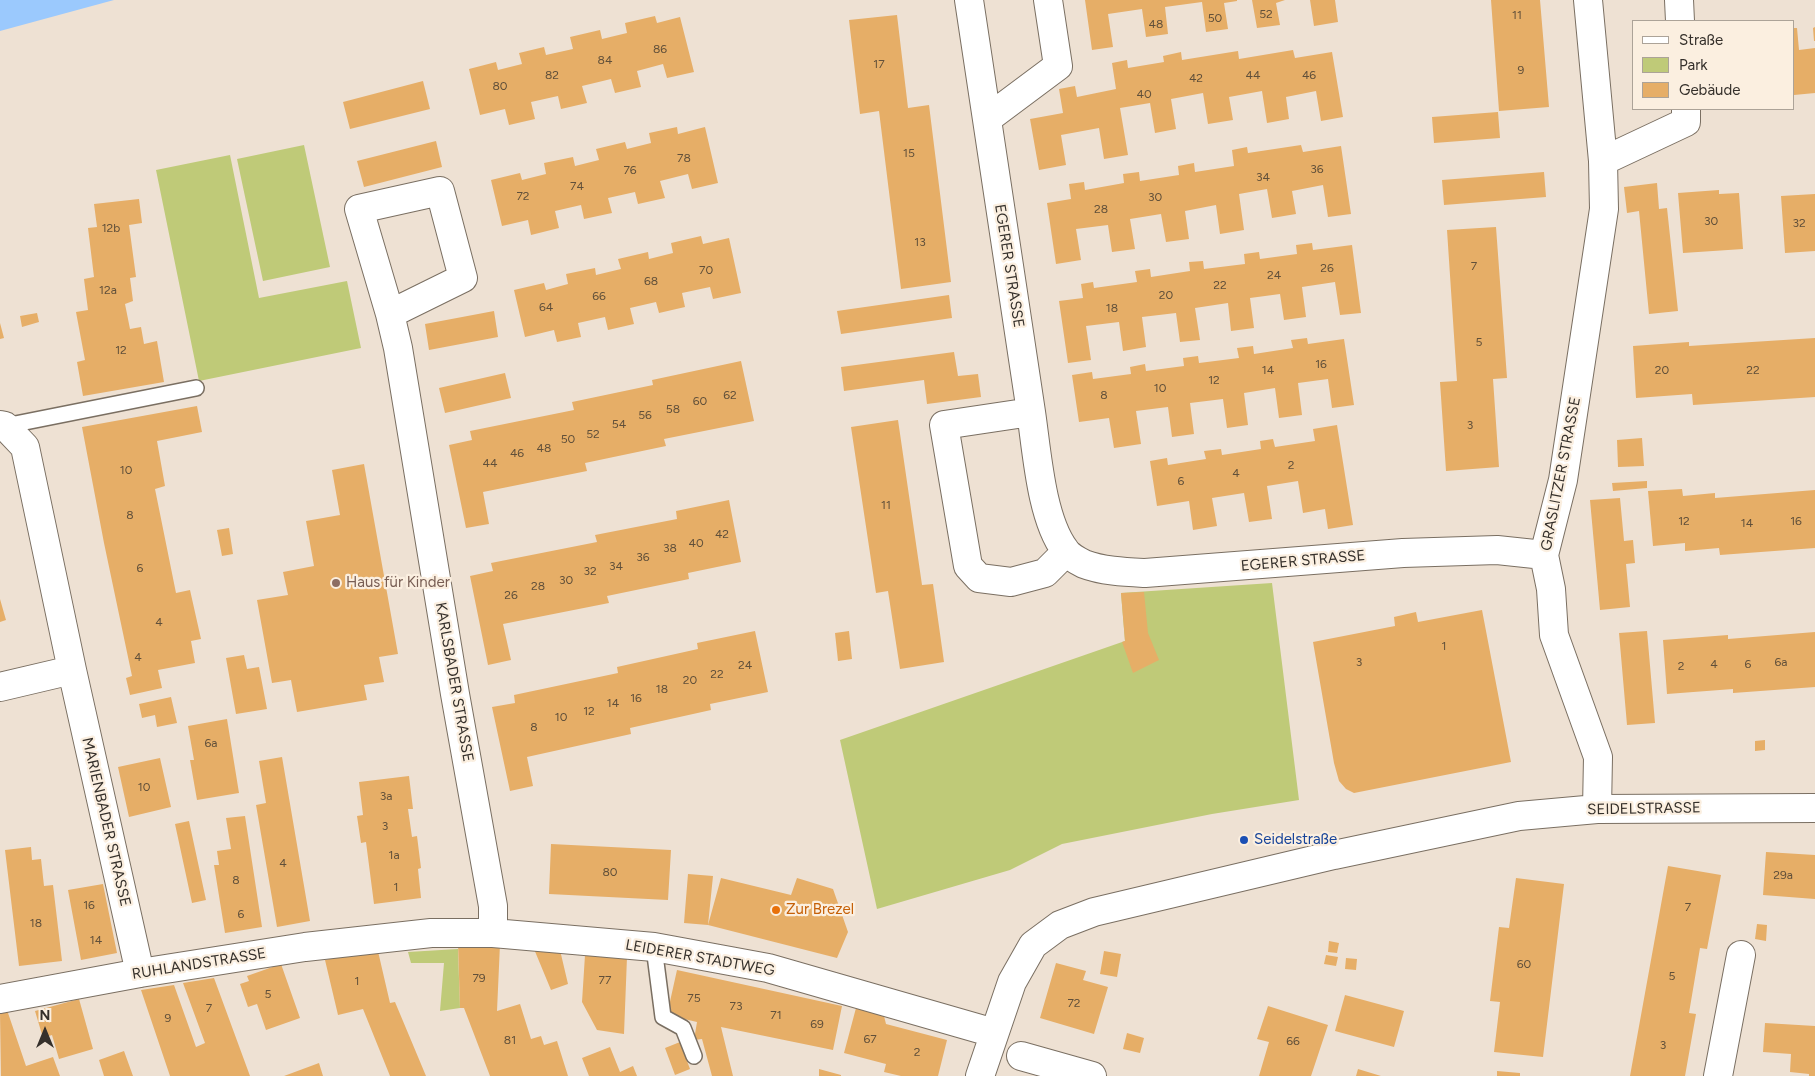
<!DOCTYPE html>
<html>
<head>
<meta charset="utf-8">
<style>
  body { margin:0 }
  #map { position:relative; width:1815px; height:1076px; overflow:hidden; background:#eee1d3; font-family:Figtree,sans-serif }
  canvas { display:block }
  .legend { position:absolute; left:1632px; top:20px; width:162px; height:90px; box-sizing:border-box; background:#fbefe0; border:1px solid #aca398; margin:0; padding:6px 9px; list-style:none; font-size:15px; color:#35302b }
  .legend li { display:flex; align-items:center; gap:10px; height:25px }
  .legend b { width:25px; border:1px solid #aca398 }
  .north { position:absolute; left:20px; top:1006px; width:50px; height:50px; -webkit-text-stroke:4px #fbefe0; paint-order:stroke; rotate:0deg; font-size:14px; font-weight:700; line-height:20px; text-align:center; color:#35302b }
  .north::after { content:''; display:block; margin:auto; width:18px; height:22px; background:#35302b; clip-path:polygon(50% 0,100% 100%,50% 72%,0 100%) }
</style>
</head>
<body>
<div id="map">
<canvas width="1815" height="1076"></canvas>
<ul class="legend">
<li><b style="height:6px;background:#fff"></b>Straße</li>
<li><b style="height:14px;background:#bfca78"></b>Park</li>
<li><b style="height:14px;background:#e6ae67"></b>Gebäude</li>
</ul>
<div class="north">N</div>
</div>
<script>
const c = document.querySelector('canvas').getContext('2d');
c.lineJoin = 'round';
function paint(path, color) {
  c.fillStyle = color;
  c.fill(path, 'evenodd');
}
function trace(path, color, width, dash) {
  c.strokeStyle = color;
  c.lineWidth = width;
  c.lineCap = dash ? 'butt' : 'round';
  c.setLineDash(dash || []);
  c.stroke(path);
}
function drawText(font, color, halo, rows, align = 'center') {
  c.font = font + ' Figtree,sans-serif';
  c.lineWidth = 4.5;
  c.setLineDash([]);
  c.textBaseline = 'middle';
  c.strokeStyle = halo;
  c.fillStyle = color;
  for (const [text, x, y, turn = 0] of rows) {
    c.save();
    c.translate(x, y);
    c.rotate((+turn || 0) * Math.PI / 180);
    c.textAlign = isNaN(turn) ? turn : align;
    if (halo) c.strokeText(text, 0, 0);
    c.fillText(text, 0, 0);
    c.restore();
  }
}
paint(new Path2D(`
  M 304,145 L 330,267 L 263,281 L 237,159 Z
  M 230,155 L 259,298 L 347,281 L 361,348 L 199,381 L 156,170 Z
  M 1272,583 L 1299,800 L 1212,814 L 1062,844 L 1010,870 L 877,909 L 840,740 L 1125,641 L 1121,593 Z
  M 458,949 L 460,1008 L 440,1011 L 444,963 L 411,963 L 408,952 Z`), '#bfca78');
paint(new Path2D(`
  M 0,0 L 114,0 L 0,31 Z`), '#9bc9fd');
paint(new Path2D(`
  M 1085,0 L 1237,0 L 1237,1 L 1224,3 L 1228,29 L 1206,32 L 1202,2 L 1165,7 L 1168,34 L 1146,37 L 1142,9 L 1108,14 L 1113,47 L 1092,50 Z
  M 1252,0 L 1285,0 L 1276,3 L 1280,25 L 1257,28 Z
  M 1310,0 L 1335,0 L 1338,22 L 1314,26 Z
  M 1491,0 L 1540,0 L 1549,107 L 1499,111 Z
  M 897,15 L 908,108 L 929,105 L 951,282 L 901,289 L 879,111 L 860,114 L 849,20 Z
  M 655,16 L 657,23 L 680,17 L 694,72 L 667,78 L 663,64 L 637,71 L 641,87 L 615,93 L 611,79 L 582,86 L 587,103 L 561,109 L 558,96 L 531,102 L 535,119 L 509,125 L 505,109 L 480,115 L 469,69 L 496,62 L 498,70 L 522,64 L 519,53 L 544,47 L 546,55 L 573,49 L 570,37 L 600,30 L 602,39 L 627,33 L 625,23 Z
  M 1815,27 L 1815,41 L 1814,41 L 1813,28 Z
  M 1794,28 L 1797,28 L 1799,50 L 1815,48 L 1815,93 L 1794,95 Z
  M 1293,50 L 1295,58 L 1332,52 L 1343,117 L 1321,121 L 1316,91 L 1286,97 L 1289,119 L 1267,123 L 1262,91 L 1229,97 L 1233,120 L 1208,124 L 1203,93 L 1171,99 L 1176,129 L 1155,133 L 1150,103 L 1120,108 L 1128,155 L 1104,159 L 1099,128 L 1061,135 L 1066,165 L 1039,170 L 1030,119 L 1063,113 L 1059,89 L 1075,86 L 1077,97 L 1116,89 L 1112,63 L 1127,60 L 1128,68 L 1164,62 L 1163,56 L 1181,52 L 1182,60 L 1238,51 L 1239,59 Z
  M 423,81 L 430,109 L 350,129 L 343,102 Z
  M 1498,112 L 1500,138 L 1434,143 L 1432,117 Z
  M 677,127 L 678,134 L 705,127 L 718,183 L 692,189 L 688,174 L 660,181 L 665,198 L 638,204 L 635,192 L 608,198 L 612,213 L 584,219 L 581,205 L 555,211 L 559,228 L 531,235 L 528,220 L 502,226 L 491,180 L 520,173 L 522,180 L 546,174 L 544,163 L 573,157 L 575,166 L 599,160 L 596,149 L 625,142 L 627,149 L 651,143 L 649,133 Z
  M 436,141 L 442,167 L 364,187 L 357,161 Z
  M 1301,145 L 1303,152 L 1341,146 L 1351,214 L 1328,217 L 1323,185 L 1292,191 L 1296,214 L 1272,218 L 1267,189 L 1239,194 L 1244,230 L 1220,234 L 1216,205 L 1185,211 L 1189,239 L 1166,242 L 1161,214 L 1130,219 L 1135,249 L 1112,252 L 1108,225 L 1076,229 L 1081,260 L 1056,264 L 1047,203 L 1071,199 L 1069,184 L 1084,182 L 1085,190 L 1124,183 L 1123,174 L 1139,172 L 1140,181 L 1179,175 L 1178,166 L 1194,163 L 1195,172 L 1234,166 L 1232,150 L 1247,147 L 1248,153 Z
  M 1544,172 L 1546,197 L 1444,205 L 1442,180 Z
  M 1657,183 L 1659,209 L 1667,208 L 1678,311 L 1649,314 L 1639,211 L 1627,213 L 1624,187 Z
  M 1719,190 L 1719,194 L 1739,193 L 1743,249 L 1683,253 L 1678,193 Z
  M 1815,194 L 1815,251 L 1785,253 L 1781,196 Z
  M 139,199 L 142,223 L 129,225 L 136,277 L 130,278 L 133,301 L 125,304 L 130,329 L 141,327 L 144,344 L 157,341 L 164,382 L 83,396 L 77,362 L 85,360 L 76,312 L 88,310 L 84,279 L 94,277 L 88,228 L 97,227 L 94,204 Z
  M 1496,227 L 1507,378 L 1493,379 L 1499,467 L 1446,471 L 1440,382 L 1457,381 L 1447,230 Z
  M 701,236 L 703,244 L 729,238 L 741,293 L 713,299 L 710,287 L 682,293 L 685,307 L 659,313 L 656,302 L 630,308 L 634,324 L 608,330 L 605,317 L 578,323 L 581,337 L 557,342 L 554,330 L 525,337 L 514,290 L 544,283 L 546,290 L 568,284 L 566,274 L 595,268 L 596,275 L 621,269 L 618,259 L 648,252 L 649,259 L 673,253 L 671,243 Z
  M 1312,243 L 1313,250 L 1352,245 L 1361,313 L 1340,315 L 1335,282 L 1302,287 L 1306,317 L 1284,320 L 1280,294 L 1250,298 L 1254,328 L 1231,331 L 1228,303 L 1195,308 L 1200,340 L 1180,342 L 1176,313 L 1142,317 L 1146,347 L 1123,351 L 1119,322 L 1086,326 L 1091,360 L 1068,363 L 1059,301 L 1083,298 L 1081,284 L 1093,282 L 1094,288 L 1137,282 L 1135,271 L 1150,269 L 1151,277 L 1190,271 L 1189,262 L 1203,261 L 1204,269 L 1245,264 L 1244,254 L 1259,252 L 1260,259 L 1297,254 L 1296,245 Z
  M 949,295 L 952,318 L 841,334 L 837,311 Z
  M 494,311 L 498,337 L 429,350 L 425,324 Z
  M 37,313 L 39,322 L 22,327 L 20,316 Z
  M 0,323 L 4,338 L 0,339 Z
  M 1307,338 L 1308,344 L 1344,339 L 1354,405 L 1332,408 L 1328,379 L 1298,383 L 1302,415 L 1279,418 L 1275,388 L 1244,393 L 1248,425 L 1227,428 L 1223,399 L 1190,403 L 1194,434 L 1172,437 L 1168,407 L 1136,411 L 1141,444 L 1114,448 L 1109,418 L 1079,422 L 1072,375 L 1092,372 L 1093,379 L 1131,374 L 1130,367 L 1145,364 L 1146,371 L 1184,366 L 1183,358 L 1198,356 L 1199,363 L 1239,358 L 1237,348 L 1253,346 L 1254,354 L 1293,348 L 1291,340 Z
  M 1815,338 L 1815,397 L 1693,405 L 1692,394 L 1636,398 L 1633,346 L 1689,342 L 1689,346 Z
  M 954,352 L 958,376 L 978,374 L 981,397 L 927,404 L 924,380 L 844,391 L 841,367 Z
  M 741,361 L 754,421 L 664,439 L 666,446 L 585,463 L 587,471 L 483,492 L 489,524 L 466,528 L 449,445 L 472,440 L 470,431 L 574,410 L 572,402 L 653,385 L 652,380 Z
  M 505,373 L 511,398 L 445,413 L 439,388 Z
  M 197,406 L 202,432 L 157,441 L 165,486 L 155,489 L 176,593 L 190,590 L 201,639 L 191,641 L 195,663 L 158,670 L 162,688 L 130,695 L 126,678 L 132,676 L 104,543 L 82,427 Z
  M 898,420 L 922,585 L 933,584 L 944,662 L 900,669 L 888,591 L 876,593 L 851,427 Z
  M 1337,425 L 1353,525 L 1328,529 L 1325,509 L 1303,513 L 1298,481 L 1267,486 L 1272,519 L 1249,522 L 1244,493 L 1212,498 L 1217,526 L 1193,530 L 1189,501 L 1157,506 L 1150,461 L 1167,458 L 1168,465 L 1206,459 L 1204,451 L 1221,449 L 1222,455 L 1261,449 L 1260,441 L 1273,439 L 1275,447 L 1315,441 L 1313,429 Z
  M 1642,438 L 1644,466 L 1618,467 L 1617,440 Z
  M 364,464 L 398,654 L 379,657 L 384,682 L 364,685 L 367,700 L 297,712 L 291,680 L 272,683 L 257,600 L 288,595 L 283,572 L 314,566 L 306,521 L 340,515 L 332,470 Z
  M 1647,481 L 1647,488 L 1613,491 L 1612,483 Z
  M 1682,489 L 1683,496 L 1715,493 L 1715,498 L 1815,490 L 1815,548 L 1720,555 L 1719,548 L 1685,551 L 1685,543 L 1653,546 L 1648,491 Z
  M 1620,498 L 1624,541 L 1633,540 L 1635,563 L 1626,564 L 1630,607 L 1600,610 L 1590,500 Z
  M 729,500 L 741,562 L 688,573 L 689,579 L 607,596 L 609,603 L 503,624 L 511,660 L 488,665 L 470,576 L 493,571 L 491,563 L 597,542 L 595,535 L 677,519 L 676,511 Z
  M 229,528 L 233,554 L 222,556 L 217,530 Z
  M 1144,592 L 1148,633 L 1159,660 L 1133,673 L 1122,642 L 1125,641 L 1121,593 Z
  M 0,599 L 6,620 L 0,622 Z
  M 1482,610 L 1511,762 L 1354,793 L 1346,789 L 1339,781 L 1334,763 L 1313,642 L 1395,626 L 1394,617 L 1416,612 L 1418,622 Z
  M 755,631 L 768,692 L 710,704 L 711,710 L 630,728 L 631,734 L 527,757 L 533,786 L 510,791 L 492,707 L 515,703 L 514,695 L 618,673 L 617,667 L 698,649 L 697,643 Z
  M 849,631 L 852,659 L 838,661 L 835,633 Z
  M 1647,631 L 1655,723 L 1627,725 L 1619,633 Z
  M 1815,632 L 1815,687 L 1733,693 L 1733,689 L 1667,694 L 1663,640 L 1728,635 L 1728,639 Z
  M 244,655 L 247,669 L 259,667 L 267,709 L 236,714 L 226,658 Z
  M 171,697 L 177,723 L 157,727 L 155,715 L 142,718 L 139,704 Z
  M 227,719 L 239,793 L 197,800 L 190,760 L 194,760 L 188,726 Z
  M 1765,740 L 1765,750 L 1755,751 L 1755,741 Z
  M 282,757 L 310,921 L 277,927 L 256,805 L 266,803 L 259,761 Z
  M 160,758 L 171,807 L 129,817 L 118,767 Z
  M 409,776 L 413,809 L 408,809 L 412,837 L 417,836 L 421,868 L 418,869 L 421,898 L 374,904 L 366,842 L 361,843 L 357,816 L 363,815 L 359,782 Z
  M 245,816 L 262,927 L 225,933 L 214,865 L 219,865 L 217,851 L 231,849 L 226,818 Z
  M 189,821 L 206,900 L 192,903 L 175,824 Z
  M 551,844 L 671,850 L 668,900 L 549,894 Z
  M 31,847 L 32,860 L 41,859 L 44,886 L 53,885 L 62,961 L 19,966 L 5,850 Z
  M 1766,852 L 1815,855 L 1815,899 L 1763,895 Z
  M 1668,866 L 1721,875 L 1707,949 L 1700,948 L 1689,1013 L 1696,1014 L 1685,1076 L 1630,1076 Z
  M 688,874 L 713,876 L 708,925 L 684,923 Z
  M 721,878 L 791,895 L 797,878 L 833,889 L 848,932 L 837,958 L 708,925 Z
  M 1516,878 L 1564,884 L 1543,1057 L 1494,1052 L 1500,1002 L 1490,1001 L 1499,927 L 1509,928 Z
  M 103,884 L 117,953 L 81,960 L 68,890 Z
  M 1757,924 L 1767,925 L 1766,941 L 1755,939 Z
  M 1329,941 L 1339,943 L 1337,953 L 1328,952 Z
  M 458,943 L 500,944 L 497,1011 L 520,1004 L 531,1039 L 541,1036 L 544,1045 L 557,1041 L 568,1076 L 490,1076 L 464,1008 L 460,1008 Z
  M 377,947 L 390,1003 L 395,1002 L 426,1076 L 390,1076 L 363,1009 L 338,1015 L 325,960 Z
  M 534,949 L 560,950 L 568,984 L 551,990 Z
  M 1104,951 L 1121,954 L 1117,977 L 1100,974 Z
  M 585,955 L 627,957 L 624,1034 L 597,1030 L 582,1002 Z
  M 1326,955 L 1338,957 L 1336,966 L 1324,964 Z
  M 1346,958 L 1357,959 L 1356,970 L 1345,969 Z
  M 1056,963 L 1086,971 L 1083,980 L 1108,987 L 1094,1034 L 1040,1018 Z
  M 281,964 L 300,1018 L 266,1030 L 257,1004 L 248,1007 L 240,984 L 249,981 L 247,976 Z
  M 677,970 L 842,1006 L 833,1050 L 721,1027 L 733,1076 L 712,1076 L 702,1039 L 694,1040 L 697,1022 L 667,1015 Z
  M 214,978 L 250,1076 L 170,1076 L 141,990 L 174,985 L 196,1047 L 205,1043 L 183,983 Z
  M 1345,995 L 1404,1011 L 1394,1047 L 1335,1031 Z
  M 79,999 L 93,1049 L 59,1059 L 52,1035 L 43,1038 L 35,1011 Z
  M 1268,1006 L 1328,1025 L 1311,1076 L 1259,1076 L 1269,1042 L 1257,1039 Z
  M 856,1008 L 884,1016 L 886,1024 L 947,1040 L 938,1076 L 901,1076 L 884,1072 L 886,1064 L 844,1053 Z
  M 7,1010 L 26,1066 L 53,1057 L 60,1076 L 1,1076 L 0,1013 Z
  M 1765,1023 L 1815,1026 L 1815,1076 L 1809,1076 L 1809,1074 L 1790,1072 L 1791,1054 L 1763,1052 Z
  M 1127,1033 L 1144,1038 L 1140,1053 L 1123,1049 Z
  M 680,1042 L 690,1069 L 675,1075 L 665,1048 Z
  M 610,1047 L 620,1072 L 633,1066 L 637,1076 L 589,1076 L 582,1058 Z
  M 124,1051 L 133,1076 L 104,1076 L 99,1060 Z
  M 319,1063 L 323,1076 L 284,1076 Z
  M 819,1069 L 841,1075 L 841,1076 L 819,1076 Z
  M 1358,1069 L 1381,1076 L 1356,1076 Z
  M 1497,1071 L 1520,1073 L 1520,1076 L 1497,1076 Z`), '#e6ae67');
const service = new Path2D(`
  M 5,426 L 196,388
  M 654,947 L 663,1017 L 683,1028 L 694,1056`);
const minor = new Path2D(`
  M 969,0 L 1031,412
  M 1588,0 L 1603,161 L 1604,209 L 1563,480 L 1544,555 L 1551,589 L 1554,635 L 1598,757 L 1597,809
  M 1679,0 L 1680,21
  M 987,119 L 1058,66 L 1048,0
  M 1603,161 L 1686,122 L 1686,109
  M 390,314 L 463,278 L 440,191 L 359,209 L 390,314 L 398,348 L 455,694 L 493,906 L 493,933
  M 0,425 L 5,426 L 25,447 L 72,670 L 140,973
  M 1066,552 L 1045,573 L 1011,582 L 979,578 L 968,566 L 944,425 L 1031,412 C 1037,452 1041,518 1065,550 C 1068,555 1078,561 1084,564 C 1102,571 1125,572 1145,573 L 1403,553 L 1497,550 L 1544,555
  M 0,687 L 72,670
  M 0,999 L 140,973 L 305,947 L 431,933 L 493,933 L 654,947 L 768,968 L 994,1033
  M 1021,1056 L 1092,1076
  M 980,1076 L 1012,982 L 1033,945 L 1060,925 L 1094,912 L 1334,855 L 1519,816 L 1597,809 L 1815,808
  M 1718,1076 L 1741,955`);
trace(service, '#7a6f62', 18);
trace(minor, '#7a6f62', 30);
trace(service, '#fff', 15);
trace(minor, '#fff', 28);
for (const [x, y, r, color] of [
  [336,583,5,"#8d6e63"],
  [1244,840,5,"#1a4fb4"],
  [776,910,5,"#e8710a"]
]) {
  const dot = new Path2D();
  dot.arc(x, y, r, 0, 2 * Math.PI);
  c.fillStyle = color;
  c.fill(dot);
  trace(dot, '#fbefe0', 2);
}
drawText('12px', '#61503a', null, [
  ["52",1266,14],
  ["11",1517,15],
  ["50",1215,18],
  ["48",1156,24],
  ["86",660,49],
  ["84",605,60],
  ["17",879,64],
  ["9",1521,70],
  ["82",552,75],
  ["44",1253,75],
  ["46",1309,75],
  ["42",1196,78],
  ["80",500,86],
  ["40",1144,94],
  ["15",909,153],
  ["78",684,158],
  ["36",1317,169],
  ["76",630,170],
  ["34",1263,177],
  ["74",577,186],
  ["72",523,196],
  ["30",1155,197],
  ["28",1101,209],
  ["30",1711,221],
  ["32",1799,223],
  ["12b",111,228],
  ["13",920,242],
  ["7",1474,266],
  ["26",1327,268],
  ["70",706,270],
  ["24",1274,275],
  ["68",651,281],
  ["22",1220,285],
  ["12a",108,290],
  ["20",1166,295],
  ["66",599,296],
  ["64",546,307],
  ["18",1112,308],
  ["5",1479,342],
  ["12",121,350],
  ["16",1321,364],
  ["14",1268,370],
  ["20",1662,370],
  ["22",1753,370],
  ["12",1214,380],
  ["10",1160,388],
  ["62",730,395],
  ["8",1104,395],
  ["60",700,401],
  ["58",673,409],
  ["56",645,415],
  ["54",619,424],
  ["3",1470,425],
  ["52",593,434],
  ["50",568,439],
  ["48",544,448],
  ["46",517,453],
  ["44",490,463],
  ["2",1291,465],
  ["10",126,470],
  ["4",1236,473],
  ["6",1181,481],
  ["11",886,505],
  ["8",130,515],
  ["12",1684,521],
  ["16",1796,521],
  ["14",1747,523],
  ["42",722,534],
  ["40",696,543],
  ["38",670,548],
  ["36",643,557],
  ["34",616,566],
  ["6",140,568],
  ["32",590,571],
  ["30",566,580],
  ["28",538,586],
  ["26",511,595],
  ["4",159,622],
  ["1",1444,646],
  ["4",138,657],
  ["3",1359,662],
  ["6a",1781,662],
  ["4",1714,664],
  ["6",1748,664],
  ["24",745,665],
  ["2",1681,666],
  ["22",717,674],
  ["20",690,680],
  ["18",662,689],
  ["16",636,698],
  ["14",613,703],
  ["12",589,711],
  ["10",561,717],
  ["8",534,727],
  ["6a",211,743],
  ["10",144,787],
  ["3a",386,796],
  ["3",385,826],
  ["1a",394,855],
  ["4",283,863],
  ["80",610,872],
  ["29a",1783,875],
  ["8",236,880],
  ["1",396,887],
  ["16",89,905],
  ["7",1688,907],
  ["6",241,914],
  ["18",36,923],
  ["14",96,940],
  ["60",1524,964],
  ["5",1672,976],
  ["79",479,978],
  ["77",605,980],
  ["1",357,981],
  ["5",268,994],
  ["75",694,998],
  ["72",1074,1003],
  ["73",736,1006],
  ["7",209,1008],
  ["71",776,1015],
  ["9",168,1018],
  ["69",817,1024],
  ["67",870,1039],
  ["81",510,1040],
  ["66",1293,1041],
  ["3",1663,1045],
  ["2",917,1052]
]);
drawText('15px', '#35302b', '#fbefe0', [
  ["EGERER STRASSE",1009,266,81],
  ["GRASLITZER STRASSE",1561,474,-79],
  ["EGERER STRASSE",1303,561,-5],
  ["KARLSBADER STRASSE",454,682,80],
  ["SEIDELSTRASSE",1644,809,-1],
  ["MARIENBADER STRASSE",106,822,77],
  ["LEIDERER STADTWEG",700,958,10],
  ["RUHLANDSTRASSE",199,964,-9]
]);
drawText('15px', '#785e54', '#fbefe0', [
  ["Haus für Kinder",346,583]
], 'left');
drawText('15px', '#164399', '#fbefe0', [
  ["Seidelstraße",1254,840]
], 'left');
drawText('15px', '#c56008', '#fbefe0', [
  ["Zur Brezel",786,910]
], 'left');
</script>
</body>
</html>
